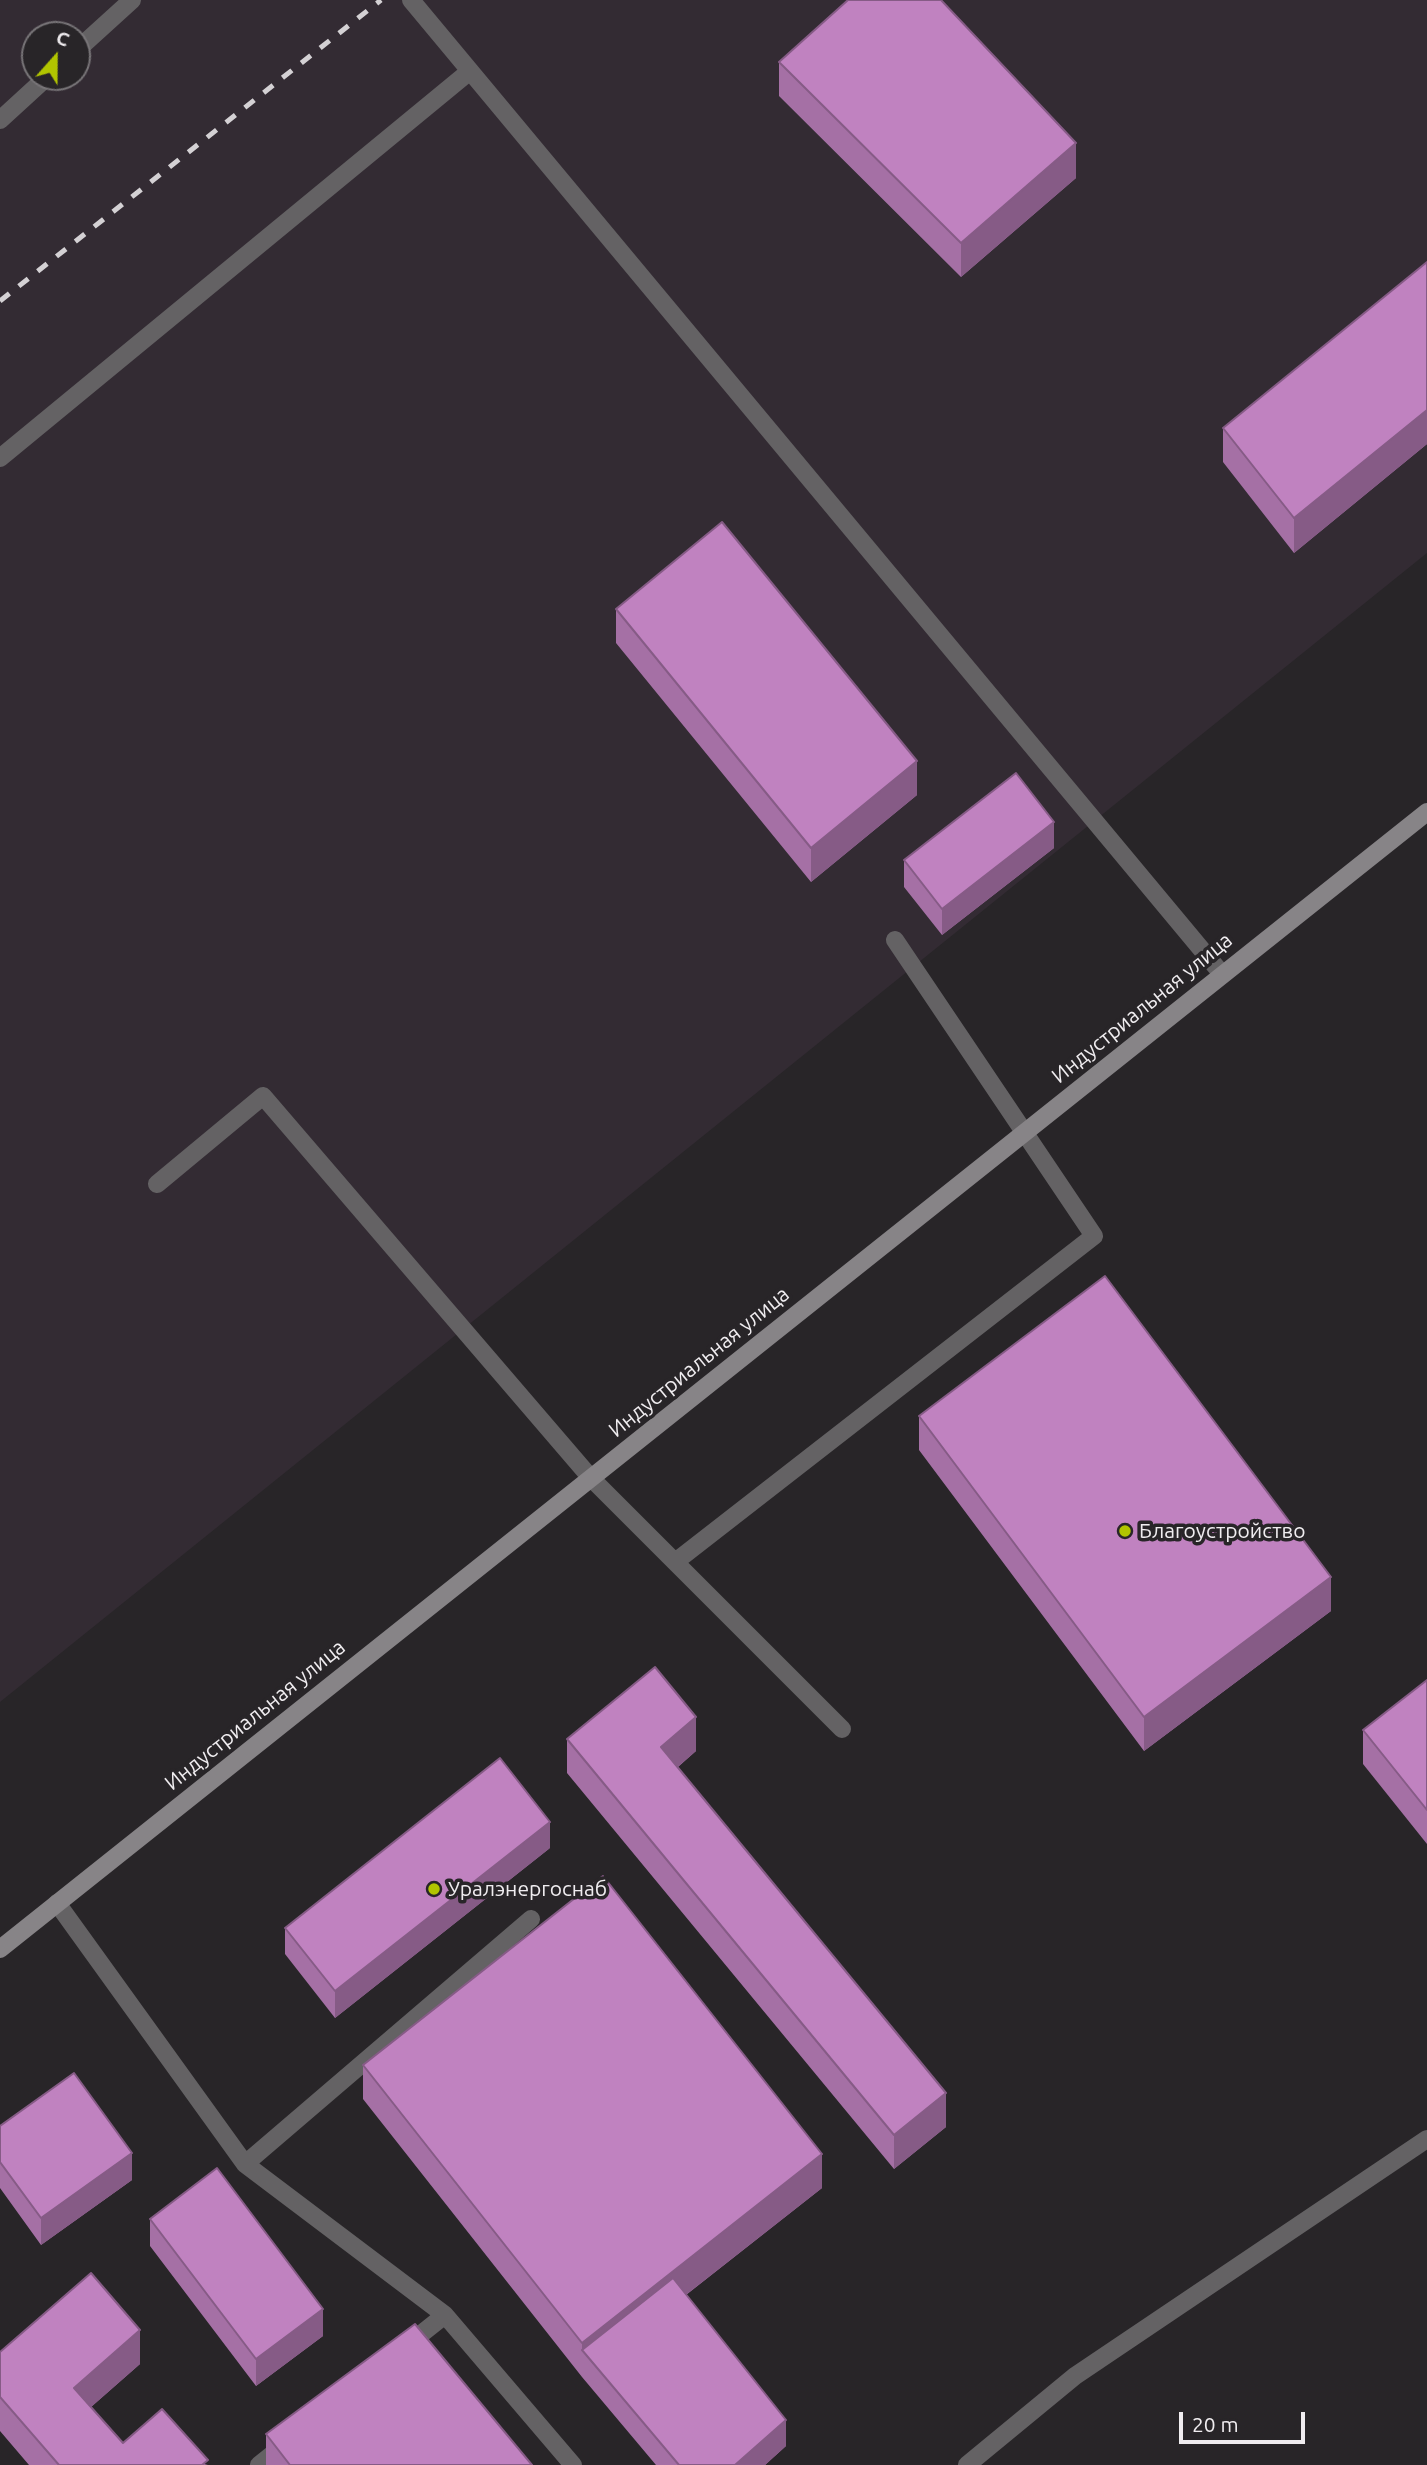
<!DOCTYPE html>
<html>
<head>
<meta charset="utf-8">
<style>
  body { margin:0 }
  #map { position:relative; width:1427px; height:2465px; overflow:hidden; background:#282528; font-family:Ubuntu,sans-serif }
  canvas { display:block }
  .north { position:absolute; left:21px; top:21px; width:70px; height:70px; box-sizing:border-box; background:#282528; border:2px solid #787578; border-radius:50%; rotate:21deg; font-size:19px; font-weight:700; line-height:28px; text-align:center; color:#f0edf0 }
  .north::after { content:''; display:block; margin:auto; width:24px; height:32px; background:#b1c500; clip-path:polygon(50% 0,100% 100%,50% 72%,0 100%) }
  .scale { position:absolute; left:1179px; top:2412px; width:126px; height:32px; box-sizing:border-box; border:4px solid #f0edf0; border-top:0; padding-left:9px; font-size:21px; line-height:24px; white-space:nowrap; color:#f0edf0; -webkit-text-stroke:5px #282528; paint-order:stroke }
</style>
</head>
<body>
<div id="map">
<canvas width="1427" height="2465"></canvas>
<div class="north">С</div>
<div class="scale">20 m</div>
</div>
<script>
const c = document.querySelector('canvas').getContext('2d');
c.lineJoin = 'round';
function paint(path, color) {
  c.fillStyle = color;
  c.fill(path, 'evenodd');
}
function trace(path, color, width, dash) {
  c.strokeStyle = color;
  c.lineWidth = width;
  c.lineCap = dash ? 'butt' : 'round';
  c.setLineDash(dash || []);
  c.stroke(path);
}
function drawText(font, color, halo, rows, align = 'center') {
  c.font = font + ' Ubuntu,sans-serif';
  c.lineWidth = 7;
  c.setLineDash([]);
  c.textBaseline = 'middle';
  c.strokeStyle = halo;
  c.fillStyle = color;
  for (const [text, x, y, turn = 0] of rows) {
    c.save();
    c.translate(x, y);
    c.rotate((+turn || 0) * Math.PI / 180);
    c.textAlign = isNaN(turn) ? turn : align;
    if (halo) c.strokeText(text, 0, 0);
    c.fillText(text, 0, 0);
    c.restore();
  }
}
paint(new Path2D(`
  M 0,0 L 1427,0 L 1427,553 L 0,1702 ZM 35,35 L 77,35 L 77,77 L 35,77 Z`), '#332b33');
trace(new Path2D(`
  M 411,0 L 1222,974
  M 77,50 L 132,0
  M 0,120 L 47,77
  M 0,458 L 470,71
  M 157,1184 L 263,1096 L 590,1477 L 842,1729
  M 675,1562 L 1094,1236 L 895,940
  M 57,1903 L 245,2164 L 531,1919
  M 245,2164 L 445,2315 L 573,2465
  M 406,2346 L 445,2315
  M 259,2465 L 284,2445
  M 967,2465 L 1075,2376 L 1427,2139`), '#646264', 18);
trace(new Path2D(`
  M 0,1949 L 1427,812`), '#878487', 18);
trace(new Path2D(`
  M 0,301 L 381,0`), '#d4d1d4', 5, [12, 12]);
paint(new Path2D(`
  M 779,62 L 1076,178 L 961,277 L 779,96 Z
  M 1427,262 L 1427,444 L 1294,553 L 1223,462 L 1223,428 Z
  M 616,609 L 917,795 L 811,882 L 616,643 Z
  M 1054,848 L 942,935 L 904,887 L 904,860 Z
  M 919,1416 L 1331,1611 L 1144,1751 L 919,1450 Z
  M 1427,1680 L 1427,1844 L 1363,1764 L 1363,1730 Z
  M 567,1739 L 696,1751 L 678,1767 L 946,2127 L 894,2169 L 567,1773 Z
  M 550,1848 L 335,2018 L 285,1954 L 285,1928 Z
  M 363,2065 L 822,2188 L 686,2295 L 786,2446 L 765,2465 L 656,2465 L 582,2377 L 363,2099 Z
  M 0,2126 L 132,2180 L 41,2245 L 0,2188 Z
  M 150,2219 L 323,2336 L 256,2386 L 150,2246 Z
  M 0,2352 L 140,2364 L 91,2407 L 123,2443 L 208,2465 L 29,2465 L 0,2431 Z
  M 266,2434 L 532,2465 L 266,2465 Z`), '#a570a5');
paint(new Path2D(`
  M 1076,143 L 1076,178 L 961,277 L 961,243 Z
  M 1427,410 L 1427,444 L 1294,553 L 1294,518 Z
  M 917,761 L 917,795 L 811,882 L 811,848 Z
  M 1054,822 L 1054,848 L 942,935 L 942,909 Z
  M 1331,1577 L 1331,1611 L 1144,1751 L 1144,1717 Z
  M 696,1717 L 696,1751 L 661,1781 L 661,1747 Z
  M 550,1822 L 550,1848 L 335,2018 L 335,1991 Z
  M 946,2093 L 946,2127 L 894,2169 L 894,2135 Z
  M 132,2153 L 132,2180 L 41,2245 L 41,2218 Z
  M 822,2154 L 822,2188 L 595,2366 L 582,2350 L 582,2343 Z
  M 323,2309 L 323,2336 L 256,2386 L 256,2359 Z
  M 140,2330 L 140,2364 L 74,2422 L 74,2388 Z
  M 786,2420 L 786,2446 L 765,2465 L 735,2465 Z`), '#865b86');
const building = new Path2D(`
  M 848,0 L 941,0 L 1076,143 L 961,243 L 779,62 Z
  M 1427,262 L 1427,410 L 1294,518 L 1223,428 Z
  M 722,522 L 917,761 L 811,848 L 616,609 Z
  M 1016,773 L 1054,822 L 942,909 L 904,860 Z
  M 1105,1276 L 1331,1577 L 1144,1717 L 919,1416 Z
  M 655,1667 L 696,1717 L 661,1747 L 946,2093 L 894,2135 L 567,1739 Z
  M 1427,1680 L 1427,1810 L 1363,1730 Z
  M 500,1758 L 550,1822 L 335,1991 L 285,1928 Z
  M 603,1876 L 822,2154 L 582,2343 L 363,2065 Z
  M 74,2073 L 132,2153 L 41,2218 L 0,2162 L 0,2126 Z
  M 217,2168 L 323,2309 L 256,2359 L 150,2219 Z
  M 91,2273 L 140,2330 L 74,2388 L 123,2443 L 162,2409 L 208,2460 L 202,2465 L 59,2465 L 0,2397 L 0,2352 Z
  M 673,2278 L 786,2420 L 735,2465 L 679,2465 L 582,2350 Z
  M 415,2324 L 532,2465 L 290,2465 L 266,2434 Z`);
paint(building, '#c082c0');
trace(building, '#865b86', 2);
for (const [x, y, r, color] of [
  [1125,1531,7,"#b1c500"],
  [434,1889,7,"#b1c500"]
]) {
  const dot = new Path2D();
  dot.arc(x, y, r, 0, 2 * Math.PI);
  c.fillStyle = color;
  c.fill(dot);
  trace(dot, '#282528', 2.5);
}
drawText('21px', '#f0edf0', '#282528', [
  ["Индустриальная улица",1142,1008,-39],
  ["Индустриальная улица",699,1362,-39],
  ["Индустриальная улица",255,1715,-39]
]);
drawText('21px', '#f0edf0', '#282528', [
  ["Благоустройство",1139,1531],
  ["Уралэнергоснаб",448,1889]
], 'left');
</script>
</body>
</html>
